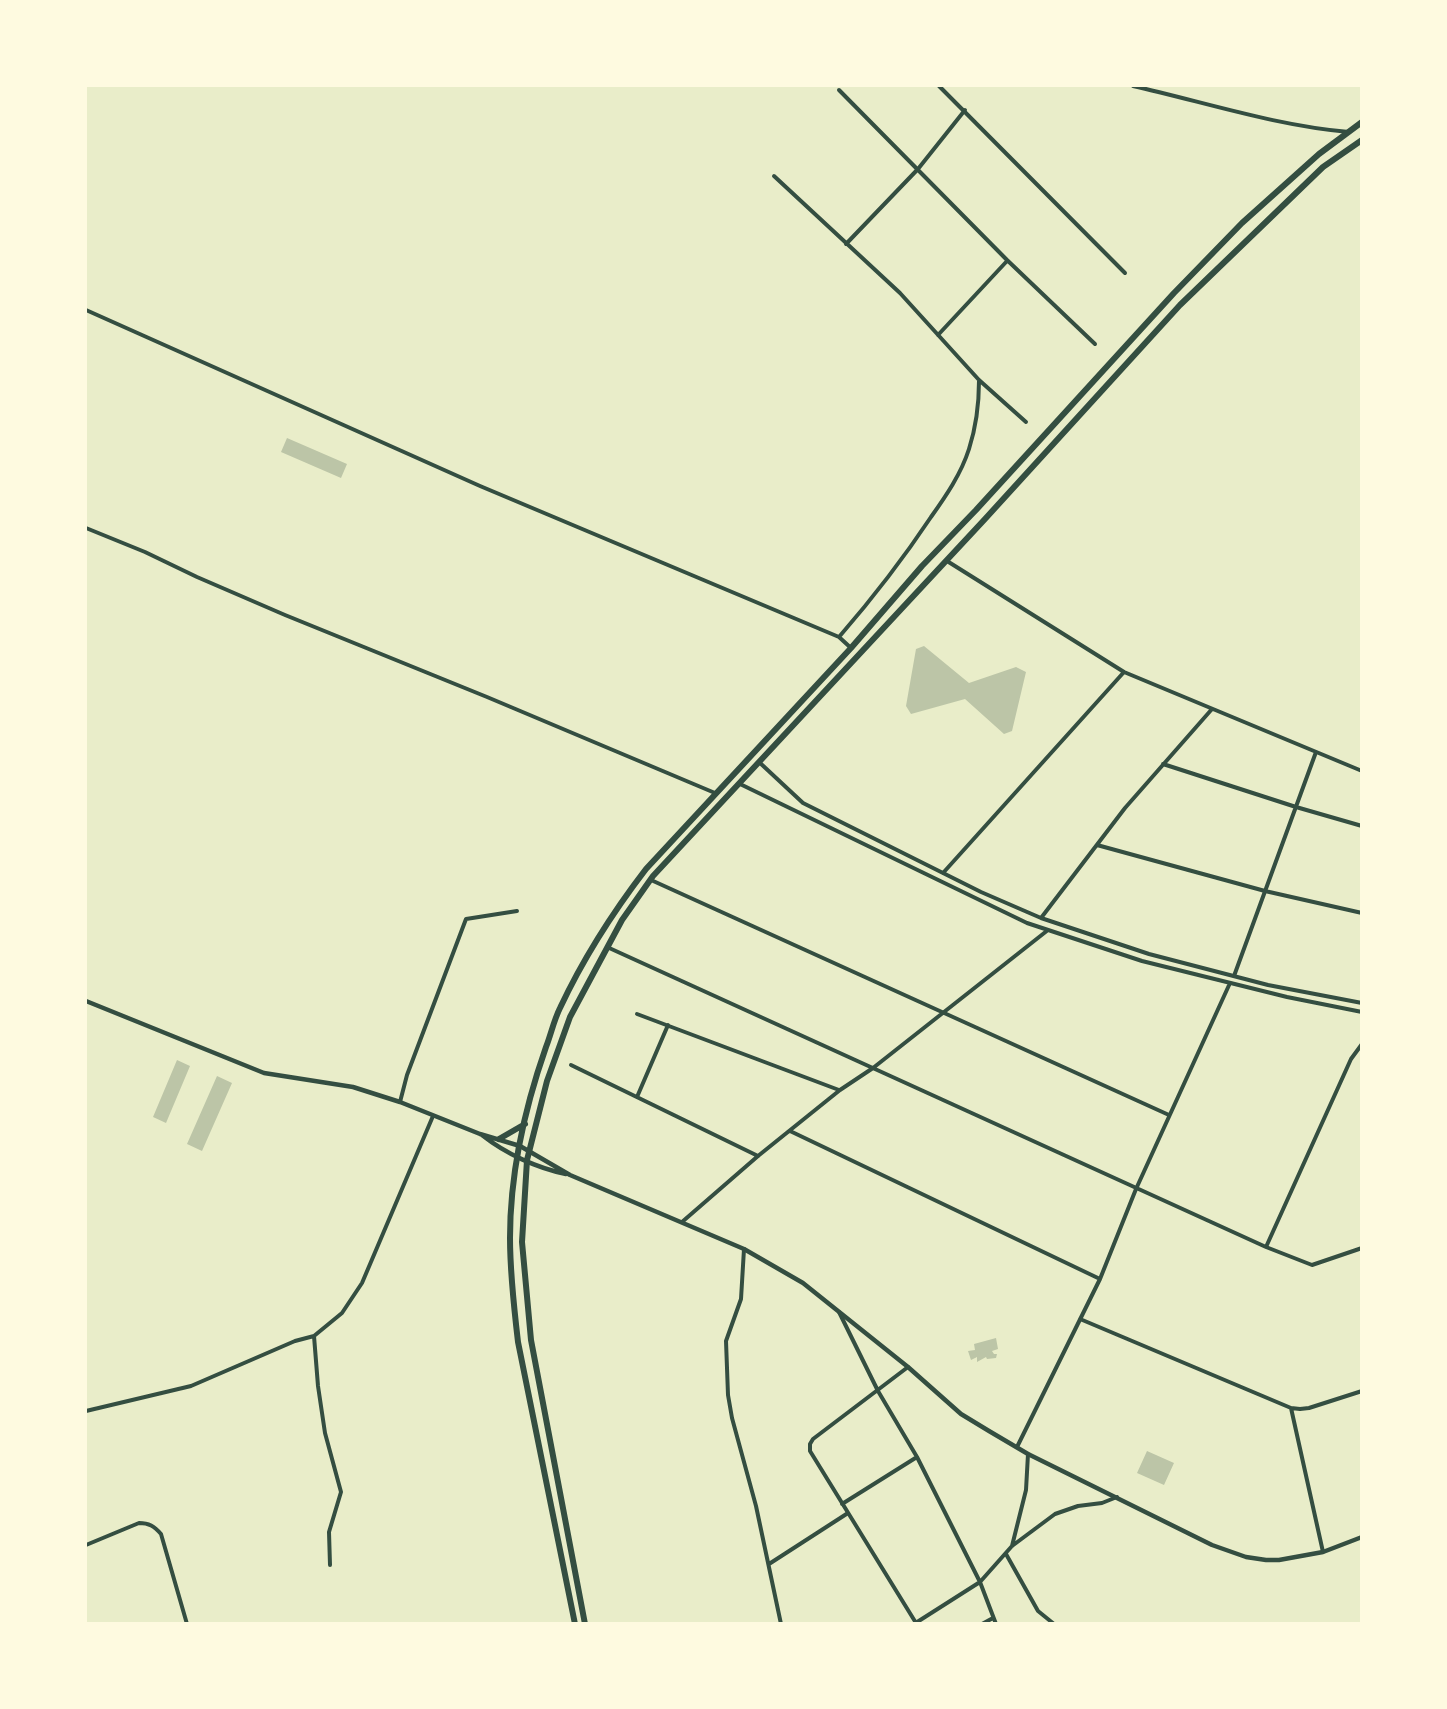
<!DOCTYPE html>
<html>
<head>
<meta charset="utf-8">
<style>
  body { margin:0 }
  #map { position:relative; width:1447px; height:1709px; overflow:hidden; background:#e9edc9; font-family:Montserrat,sans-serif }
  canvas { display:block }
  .frame { position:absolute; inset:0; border:87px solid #fefae0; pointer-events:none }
</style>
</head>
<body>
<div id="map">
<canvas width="1447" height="1709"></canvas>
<div class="frame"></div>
</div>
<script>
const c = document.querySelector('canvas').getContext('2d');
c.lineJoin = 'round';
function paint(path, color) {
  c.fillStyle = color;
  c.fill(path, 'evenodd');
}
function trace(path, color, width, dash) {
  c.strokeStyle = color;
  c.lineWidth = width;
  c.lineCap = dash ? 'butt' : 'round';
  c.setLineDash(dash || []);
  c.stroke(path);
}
paint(new Path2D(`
  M 287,438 L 347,464 L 341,478 L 281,452 Z
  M 924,646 L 969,683 L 1016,667 L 1026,672 L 1012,731 L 1004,734 L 965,699 L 911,714 L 906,706 L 916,649 Z
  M 177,1060 L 190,1066 L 166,1123 L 153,1117 Z
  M 217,1076 L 232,1083 L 202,1151 L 187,1144 Z
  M 996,1338 L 998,1349 L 992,1351 L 994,1354 L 997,1354 L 996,1358 L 987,1359 L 986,1357 L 977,1362 L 977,1357 L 971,1360 L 968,1351 L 975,1350 L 974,1344 Z
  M 1147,1451 L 1174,1463 L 1164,1485 L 1137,1473 Z`), '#bcc5a7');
trace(new Path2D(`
  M 939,86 L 1125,273
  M 1133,86 C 1204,102 1277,126 1349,132
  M 839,90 L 1007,260 L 1095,344
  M 774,176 L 900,293 L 979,380 L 1026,422
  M 846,244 L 918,169 L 965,110
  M 86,310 L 480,486 L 839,637 L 851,648
  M 938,335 L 1007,261
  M 86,528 L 145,552 L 197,577 L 285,615 L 487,697 L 715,793
  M 947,561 L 1124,672 L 1362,771
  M 839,637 C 872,599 903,559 931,517 C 946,496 961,474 969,449 C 976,427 979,404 979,381
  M 759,762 L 803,803 L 981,892 L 1041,918 L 1149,954 L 1268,985 L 1362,1003
  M 1163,764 L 1296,807 L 1362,826
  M 740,784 L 1027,923 L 1142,961 L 1287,997 L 1362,1012
  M 1097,845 L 1265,891 L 1362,913
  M 943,873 L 1124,672
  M 651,880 L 1169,1115
  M 1041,918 L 1125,808 L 1212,709
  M 607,947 L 1266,1247 L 1312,1265 L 1362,1248
  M 1234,976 L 1316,752
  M 637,1014 L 839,1090
  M 571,1065 L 758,1156
  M 637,1097 L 668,1025
  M 400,1102 L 407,1075 L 466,919 L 517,911
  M 790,1131 L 1100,1279
  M 682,1222 L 758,1156 L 840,1090 L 873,1068 L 1048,930
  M 1266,1247 L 1351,1059 L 1362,1044
  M 744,1249 L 741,1299 L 726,1341 L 728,1395 L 732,1418 L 756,1506 L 781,1624
  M 839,1312 L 878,1391 L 917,1457 L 980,1582 L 996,1624
  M 1080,1319 L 1291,1408 L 1300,1409 L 1309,1408 L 1362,1391
  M 314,1336 L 318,1386 L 325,1433 L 341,1492 L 329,1532 L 330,1565
  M 908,1367 L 813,1439 L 810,1444 L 810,1451 L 916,1623
  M 1291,1408 L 1323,1552
  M 86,1411 L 191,1386 L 295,1341 L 314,1336 L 342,1313 L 362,1283 L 433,1116
  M 1017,1447 L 1100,1279 L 1136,1189 L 1230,983
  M 842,1504 L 917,1457
  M 86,1545 L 139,1523 C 149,1523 154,1526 161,1534 L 187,1624
  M 1012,1546 L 1026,1490 L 1028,1454
  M 1006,1554 L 1038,1611 L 1054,1624
  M 769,1564 L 848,1513
  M 914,1624 L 980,1582 L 1012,1546 L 1055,1514 L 1078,1506 L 1102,1503 L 1117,1497
  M 982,1624 L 993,1618`), '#344e41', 4);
trace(new Path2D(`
  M 86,1001 L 264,1073 L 353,1087 L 400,1102 L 480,1134 L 520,1146 L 570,1175 L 744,1249 L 803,1283 L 908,1367 L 961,1414 L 989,1431 L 1028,1454 L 1212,1545 L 1246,1557 L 1266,1560 L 1279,1560 L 1323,1552 L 1362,1537
  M 482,1135 C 506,1154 537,1168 566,1174`), '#344e41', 4.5);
trace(new Path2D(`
  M 499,1139 L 525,1124
  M 575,1624 L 518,1342 C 514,1308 510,1273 510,1238 C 510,1174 525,1107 546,1047 C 551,1034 554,1020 560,1008 C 583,959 613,912 646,869 L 851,648 L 922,566 L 976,510 L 1174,293 L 1242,223 L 1319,154 L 1362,122
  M 585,1624 L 531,1340 L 522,1242 L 527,1160 L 547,1081 L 570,1017 L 622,920 L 653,876 L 985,519 L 1180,305 L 1323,167 L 1362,140`), '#344e41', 6);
</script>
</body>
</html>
